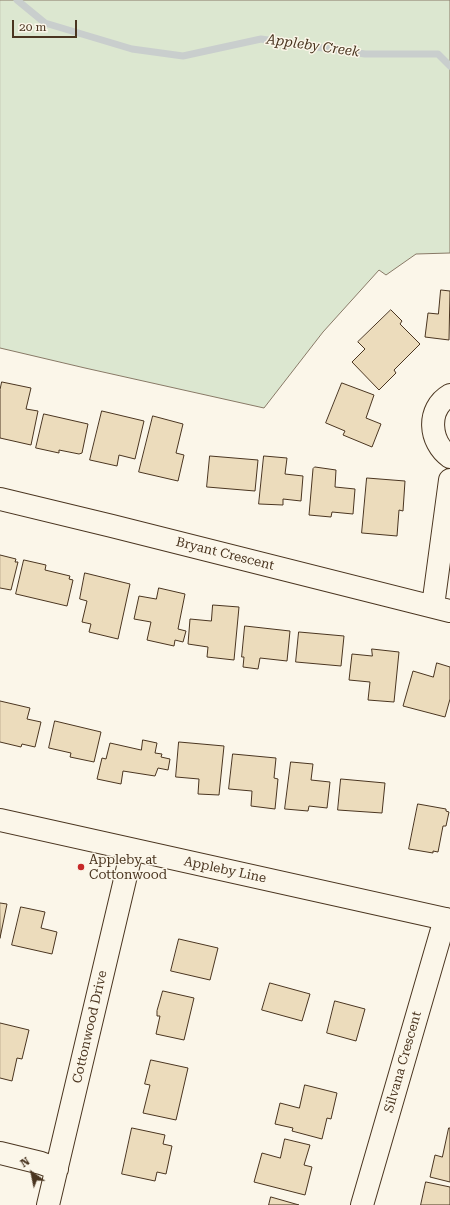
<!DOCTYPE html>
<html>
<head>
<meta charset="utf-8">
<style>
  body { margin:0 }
  #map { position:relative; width:450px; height:1205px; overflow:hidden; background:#fbf6e9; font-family:"Roboto Serif",serif }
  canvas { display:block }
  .north { position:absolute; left:12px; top:1153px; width:40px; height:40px; -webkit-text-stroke:3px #fbf6e9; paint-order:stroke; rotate:327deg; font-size:11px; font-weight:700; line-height:16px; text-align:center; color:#4a3520 }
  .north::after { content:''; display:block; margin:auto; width:14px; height:18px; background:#4a3520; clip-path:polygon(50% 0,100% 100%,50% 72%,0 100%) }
  .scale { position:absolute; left:12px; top:20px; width:65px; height:18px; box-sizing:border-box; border:2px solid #4a3520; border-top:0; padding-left:5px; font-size:12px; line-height:14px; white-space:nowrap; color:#4a3520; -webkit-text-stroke:3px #fbf6e9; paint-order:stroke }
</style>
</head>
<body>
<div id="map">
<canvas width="450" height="1205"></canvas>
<div class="north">N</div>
<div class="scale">20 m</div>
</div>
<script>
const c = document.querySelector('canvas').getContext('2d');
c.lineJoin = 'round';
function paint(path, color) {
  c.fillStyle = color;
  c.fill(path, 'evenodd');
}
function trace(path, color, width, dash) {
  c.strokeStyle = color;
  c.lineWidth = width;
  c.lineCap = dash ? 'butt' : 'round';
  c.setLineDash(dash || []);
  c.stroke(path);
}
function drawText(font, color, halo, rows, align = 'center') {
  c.font = font + ' "Roboto Serif",serif';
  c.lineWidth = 3;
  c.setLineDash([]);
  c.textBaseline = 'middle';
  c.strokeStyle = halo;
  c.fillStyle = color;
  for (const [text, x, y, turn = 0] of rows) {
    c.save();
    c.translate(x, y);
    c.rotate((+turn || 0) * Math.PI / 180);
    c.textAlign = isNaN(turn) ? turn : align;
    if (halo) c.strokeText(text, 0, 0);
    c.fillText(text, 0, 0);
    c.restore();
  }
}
const green = new Path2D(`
  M 0,0 L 450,0 L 450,253 L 416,254 L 386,275 L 379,270 L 323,332 L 264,408 L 85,368 L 0,348 Z`);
paint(green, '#dce7d0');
trace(green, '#887966', 1);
trace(new Path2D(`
  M 17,0 L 45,23 L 132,49 L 183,56 L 261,39 L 365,54 L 438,54 L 450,66`), '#c9cecd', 7);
const building = new Path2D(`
  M 441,290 L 450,291 L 449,340 L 425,337 L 428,313 L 438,314 Z
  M 391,310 L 402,321 L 400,324 L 420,344 L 394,370 L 396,373 L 379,390 L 352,362 L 365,349 L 358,342 Z
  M 2,382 L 31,388 L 26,409 L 38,411 L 31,445 L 0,438 L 0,390 Z
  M 342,383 L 374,395 L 366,418 L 381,424 L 372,447 L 343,435 L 345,431 L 326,423 Z
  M 102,411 L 144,421 L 135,459 L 119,455 L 117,466 L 90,460 Z
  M 44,414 L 88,424 L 82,453 L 79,454 L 59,450 L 59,453 L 36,448 Z
  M 153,416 L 183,424 L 176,453 L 184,455 L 178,481 L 139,472 Z
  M 210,456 L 258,460 L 255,491 L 207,487 Z
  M 264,456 L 287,458 L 285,474 L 303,476 L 301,501 L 283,499 L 283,505 L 259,504 Z
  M 315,467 L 336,470 L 335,487 L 355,489 L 353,514 L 332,512 L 331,517 L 309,515 L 313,469 Z
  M 367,478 L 405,481 L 403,511 L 399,510 L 397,536 L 362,533 Z
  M 0,555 L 16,559 L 15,562 L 18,562 L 11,590 L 0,588 Z
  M 24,560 L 46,565 L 45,570 L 70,576 L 69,579 L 73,580 L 67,606 L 16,594 Z
  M 85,573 L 130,584 L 118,639 L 89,632 L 91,624 L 82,622 L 87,601 L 80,599 Z
  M 159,588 L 185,594 L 178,629 L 186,631 L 183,642 L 175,640 L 174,646 L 147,640 L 151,622 L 134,619 L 139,596 L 156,599 Z
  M 213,605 L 239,607 L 234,660 L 207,657 L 208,647 L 188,644 L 190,619 L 211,621 Z
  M 245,626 L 290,631 L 287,661 L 260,658 L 258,669 L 243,667 L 244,657 L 242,657 Z
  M 299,632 L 344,636 L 341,666 L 296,662 Z
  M 372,649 L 399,652 L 394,702 L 368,700 L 370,682 L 349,680 L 352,654 L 372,656 Z
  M 437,663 L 450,667 L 450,699 L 445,717 L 403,706 L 413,671 L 433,677 Z
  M 0,701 L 30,708 L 27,719 L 41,722 L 35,747 L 22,744 L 21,747 L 0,742 Z
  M 55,721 L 101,732 L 94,762 L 70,757 L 71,753 L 49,748 Z
  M 143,740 L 157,743 L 155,753 L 162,754 L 161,757 L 170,759 L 168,770 L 158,768 L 155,776 L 123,771 L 121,784 L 97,779 L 102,758 L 106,759 L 110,743 L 141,750 Z
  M 179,742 L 224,746 L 219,795 L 198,794 L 199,779 L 176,777 Z
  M 233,754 L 276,758 L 274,778 L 278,779 L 275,809 L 251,806 L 252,791 L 229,789 Z
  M 291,762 L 313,764 L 311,780 L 330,782 L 327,808 L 309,806 L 308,811 L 285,809 Z
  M 341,779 L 385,783 L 382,813 L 338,810 Z
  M 418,804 L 446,809 L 446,811 L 449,812 L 446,826 L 443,826 L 438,852 L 433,851 L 433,853 L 409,849 Z
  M 0,903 L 7,904 L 0,938 Z
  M 21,907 L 45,912 L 41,928 L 57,932 L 52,954 L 12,945 Z
  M 179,939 L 218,948 L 210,980 L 171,971 Z
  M 270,983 L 310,994 L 302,1021 L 262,1010 Z
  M 163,991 L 194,998 L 184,1040 L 156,1034 L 160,1016 L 157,1016 L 157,1011 Z
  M 335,1001 L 365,1009 L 356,1041 L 327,1033 Z
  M 0,1023 L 29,1030 L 22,1059 L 17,1058 L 12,1081 L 0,1078 Z
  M 151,1060 L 188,1068 L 176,1120 L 143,1113 L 150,1085 L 145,1084 Z
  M 305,1085 L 337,1093 L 331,1119 L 327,1118 L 322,1139 L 292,1131 L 293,1128 L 275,1124 L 280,1103 L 299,1108 Z
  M 132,1128 L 165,1135 L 163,1144 L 172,1146 L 166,1174 L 157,1172 L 155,1181 L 122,1174 Z
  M 449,1128 L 450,1128 L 450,1182 L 430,1177 L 435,1155 L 442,1157 Z
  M 285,1139 L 310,1145 L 304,1165 L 312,1167 L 305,1195 L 254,1182 L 262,1153 L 280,1158 Z
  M 426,1182 L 450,1187 L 450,1205 L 421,1205 Z
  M 271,1197 L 299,1205 L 269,1205 Z`);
paint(building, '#ecdcbc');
trace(building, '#4a3520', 1);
const minor = new Path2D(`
  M 450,395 C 426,409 429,442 450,457
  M 0,499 L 112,526 L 450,611
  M 433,606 L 450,480
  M 0,1153 L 41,1163 L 57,1169
  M 48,1205 L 132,850
  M 362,1205 L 445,919`);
const major = new Path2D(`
  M 0,820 L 450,920`);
trace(minor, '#4a3520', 24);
trace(major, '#4a3520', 24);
trace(minor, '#fbf6e9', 22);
trace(major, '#fbf6e9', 22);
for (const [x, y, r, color] of [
  [81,867,4,"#c62828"]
]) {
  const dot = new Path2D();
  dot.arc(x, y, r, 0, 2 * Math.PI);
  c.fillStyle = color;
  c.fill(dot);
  trace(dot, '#fbf6e9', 1.5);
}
drawText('13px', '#4a3520', '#fbf6e9', [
  ["Bryant Crescent",225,554,14],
  ["Appleby Line",225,870,12],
  ["Cottonwood Drive",90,1027,-77],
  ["Silvana Crescent",403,1062,-74]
]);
drawText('13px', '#4a3520', '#fbf6e9', [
  ["Appleby at",89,860],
  ["Cottonwood",89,875]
], 'left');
drawText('italic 14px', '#4a3520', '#fbf6e9', [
  ["Appleby Creek",313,46,8]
]);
</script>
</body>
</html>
